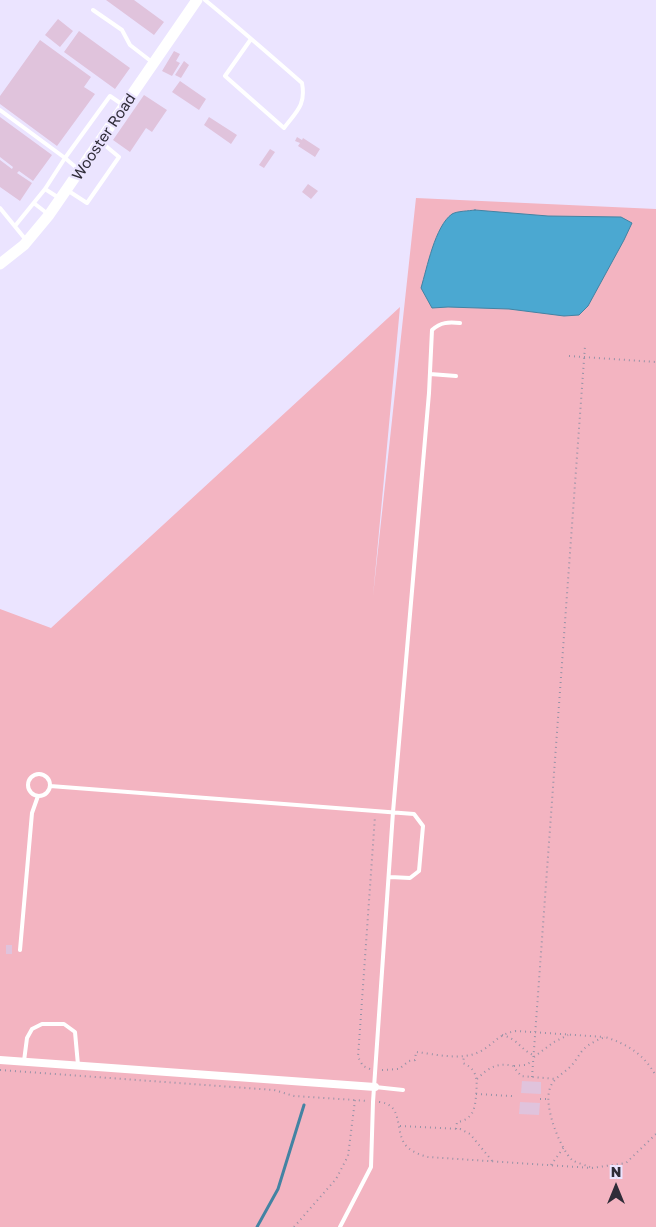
<!DOCTYPE html>
<html>
<head>
<meta charset="utf-8">
<style>
  body { margin:0 }
  #map { position:relative; width:656px; height:1227px; overflow:hidden; background:#ebe4ff; font-family:"Golos Text",sans-serif }
  canvas { display:block }
  .north { position:absolute; left:591px; top:1162px; width:50px; height:50px; -webkit-text-stroke:4px #ebe4ff; paint-order:stroke; rotate:0deg; font-size:14px; font-weight:700; line-height:20px; text-align:center; color:#2f2c38 }
  .north::after { content:''; display:block; margin:auto; width:18px; height:22px; background:#2f2c38; clip-path:polygon(50% 0,100% 100%,50% 72%,0 100%) }
</style>
</head>
<body>
<div id="map">
<canvas width="656" height="1227"></canvas>
<div class="north">N</div>
</div>
<script>
const c = document.querySelector('canvas').getContext('2d');
c.lineJoin = 'round';
function paint(path, color) {
  c.fillStyle = color;
  c.fill(path, 'evenodd');
}
function trace(path, color, width, dash) {
  c.strokeStyle = color;
  c.lineWidth = width;
  c.lineCap = dash ? 'butt' : 'round';
  c.setLineDash(dash || []);
  c.stroke(path);
}
function drawText(font, color, halo, rows, align = 'center') {
  c.font = font + ' "Golos Text",sans-serif';
  c.lineWidth = 4.5;
  c.setLineDash([]);
  c.textBaseline = 'middle';
  c.strokeStyle = halo;
  c.fillStyle = color;
  for (const [text, x, y, turn = 0] of rows) {
    c.save();
    c.translate(x, y);
    c.rotate((+turn || 0) * Math.PI / 180);
    c.textAlign = isNaN(turn) ? turn : align;
    if (halo) c.strokeText(text, 0, 0);
    c.fillText(text, 0, 0);
    c.restore();
  }
}
paint(new Path2D(`
  M 416,198 L 656,209 L 656,1227 L 0,1227 L 0,609 L 51,628 L 400,307 L 373,596 Z`), '#f3b4c1');
const water = new Path2D(`
  M 475,210 L 548,216 L 621,217 L 632,223 L 624,240 L 588,306 L 579,315 L 564,316 L 509,309 L 448,307 L 432,308 L 421,288 C 427,268 435,226 452,214 C 457,211 469,211 475,210 Z`);
paint(water, '#4ba8d1');
trace(water, '#4383a3', 1);
trace(new Path2D(`
  M 257,1227 L 278,1189 L 304,1105`), '#4383a3', 3);
paint(new Path2D(`
  M 106,0 L 134,0 L 164,22 L 154,35 Z
  M 58,19 L 73,31 L 60,47 L 45,35 Z
  M 79,31 L 130,68 L 115,89 L 64,52 Z
  M 40,40 L 91,77 L 84,87 L 95,94 L 57,146 L 0,104 L 0,96 Z
  M 174,51 L 180,54 L 176,61 L 180,63 L 172,76 L 162,71 Z
  M 184,61 L 189,65 L 181,78 L 175,75 Z
  M 180,81 L 206,99 L 199,110 L 172,92 Z
  M 144,95 L 167,110 L 152,132 L 146,128 L 130,152 L 113,140 Z
  M 0,117 L 52,155 L 33,181 L 19,171 L 17,173 L 32,183 L 20,201 L 0,187 L 0,160 L 12,169 L 13,167 L 0,157 Z
  M 209,117 L 237,135 L 231,144 L 204,125 Z
  M 297,137 L 302,140 L 303,138 L 320,149 L 315,157 L 298,146 L 300,143 L 295,141 Z
  M 270,149 L 275,152 L 264,168 L 259,165 Z
  M 308,184 L 318,191 L 311,199 L 302,192 Z
  M 6,945 L 12,945 L 12,954 L 6,954 Z
  M 522,1081 L 541,1082 L 541,1094 L 521,1093 Z
  M 520,1102 L 540,1103 L 539,1115 L 519,1114 Z`), '#e0c3dc');
trace(new Path2D(`
  M 569,356 L 656,362
  M 502,1035 C 518,1039 520,1049 533,1055
  M 534,1057 L 554,1042 L 568,1035
  M 514,1066 L 525,1065 L 533,1061
  M 370,1069 L 363,1066 L 358,1057 L 375,816
  M 0,1070 L 274,1090 L 294,1096 L 355,1100
  M 382,1070 L 399,1069 L 409,1061 L 415,1060 L 416,1052 C 435,1054 461,1061 479,1052 C 494,1045 497,1034 516,1031 L 605,1037
  M 532,1077 L 585,346
  M 477,1079 C 488,1068 497,1062 513,1066 L 521,1076 L 556,1079
  M 476,1094 L 512,1096
  M 540,1099 L 548,1099
  M 379,1102 C 403,1104 395,1128 404,1143 C 409,1151 420,1155 428,1157 L 592,1168 L 626,1163 L 656,1134
  M 400,1126 L 460,1129 L 470,1134 L 493,1162
  M 456,1129 L 457,1122 C 472,1120 475,1110 476,1096 C 477,1082 479,1070 463,1063 L 464,1056
  M 551,1165 L 564,1147
  M 590,1167 C 585,1165 577,1163 572,1160 C 560,1148 545,1109 549,1092 C 551,1079 562,1075 571,1066 C 575,1062 578,1056 582,1051 C 588,1044 597,1040 605,1037 C 627,1044 644,1054 656,1076
  M 294,1227 L 336,1179 L 348,1156 L 355,1100 L 367,1101`), '#9792a6', 2, [1, 4]);
trace(new Path2D(`
  M 205,0 C 238,27 270,55 302,83 C 306,105 297,111 284,128 L 225,76 L 251,39
  M 93,10 L 122,30 L 130,45 L 152,62
  M 0,110 L 65,158 L 79,170
  M 45,189 L 59,198
  M 67,190 L 87,203 L 119,157 L 101,142
  M 35,204 L 48,214
  M 0,208 L 26,240
  M 15,226 L 45,189 L 65,158 L 110,96 L 123,105
  M 430,374 L 456,376
  M28 785a11 11 0 1 1 22 0a11 11 0 1 1-22 0Z
  M 50,786 L 414,814 L 423,826 L 419,871 L 410,878 L 390,877
  M 20,950 L 32,813 L 38,796
  M 24,1061 L 27,1038 L 32,1029 L 42,1024 L 64,1024 L 75,1032 L 78,1065
  M 375,1087 L 403,1090
  M 340,1227 L 371,1167 L 373,1102 L 393,812 L 429,393 L 432,330 C 441,322 448,322 460,323`), '#fff', 4);
trace(new Path2D(`
  M 0,1060 L 375,1087`), '#fff', 8);
trace(new Path2D(`
  M 0,264 L 24,245 L 49,215 L 197,0`), '#fff', 11);
drawText('15px', '#2f2c38', '#ebe4ff', [
  ["Wooster Road",104,137,-56]
]);
</script>
</body>
</html>
